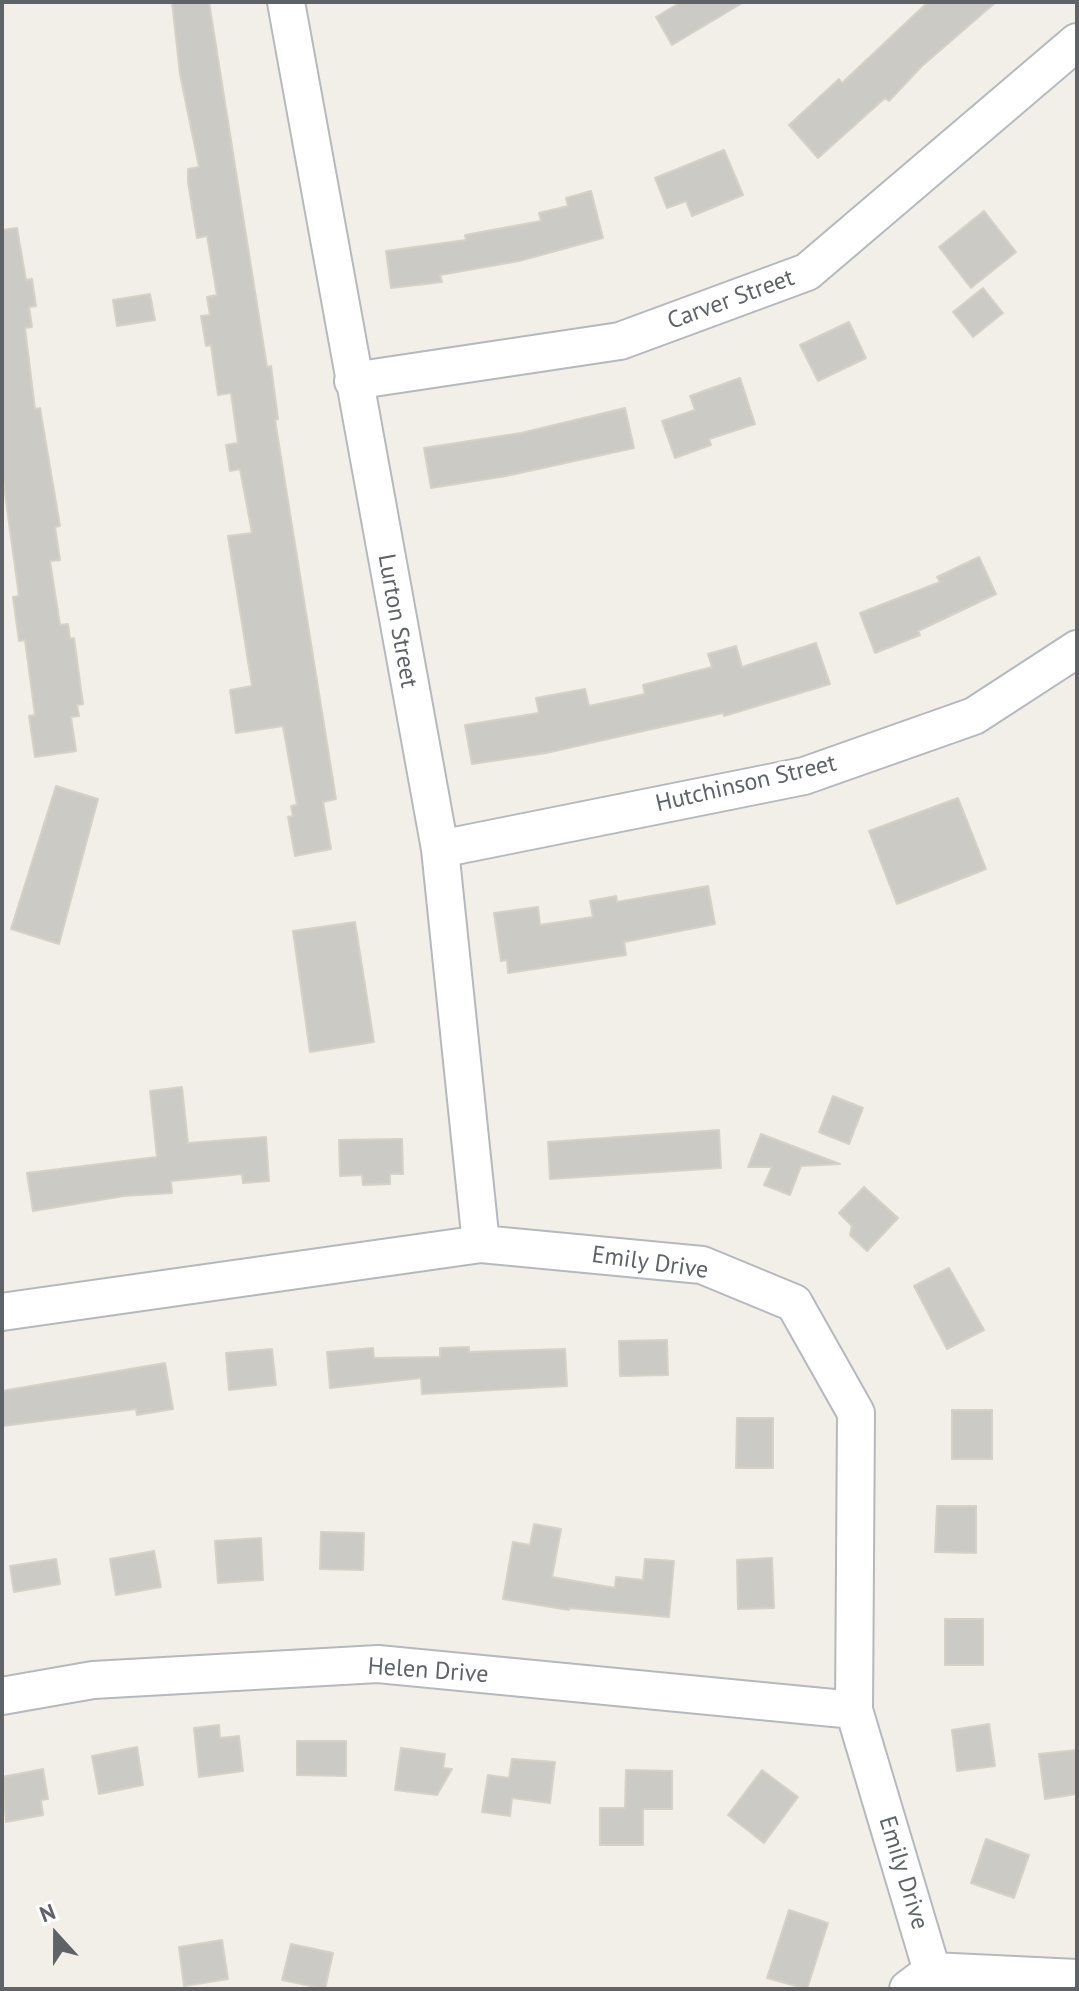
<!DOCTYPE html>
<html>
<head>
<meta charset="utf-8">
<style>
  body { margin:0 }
  #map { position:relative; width:1079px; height:1991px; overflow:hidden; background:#f1efe8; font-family:"PT Sans",sans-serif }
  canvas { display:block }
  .frame { position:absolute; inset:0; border:4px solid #5f6368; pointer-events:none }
  .north { position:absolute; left:16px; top:1895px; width:80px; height:80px; -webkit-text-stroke:6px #fff; paint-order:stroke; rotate:339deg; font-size:22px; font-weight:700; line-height:32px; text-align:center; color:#5f6368 }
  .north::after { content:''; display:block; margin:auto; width:28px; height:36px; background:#5f6368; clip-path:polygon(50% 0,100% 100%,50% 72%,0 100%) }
</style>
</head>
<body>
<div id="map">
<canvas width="1079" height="1991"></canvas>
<div class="frame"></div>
<div class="north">N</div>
</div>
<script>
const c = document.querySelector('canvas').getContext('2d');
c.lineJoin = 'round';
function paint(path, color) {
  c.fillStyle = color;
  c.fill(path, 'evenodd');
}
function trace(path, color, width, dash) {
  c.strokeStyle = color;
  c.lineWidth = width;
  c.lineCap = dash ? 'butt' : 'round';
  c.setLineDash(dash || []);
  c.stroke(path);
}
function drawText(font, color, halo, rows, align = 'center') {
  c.font = font + ' "PT Sans",sans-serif';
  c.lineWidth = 8;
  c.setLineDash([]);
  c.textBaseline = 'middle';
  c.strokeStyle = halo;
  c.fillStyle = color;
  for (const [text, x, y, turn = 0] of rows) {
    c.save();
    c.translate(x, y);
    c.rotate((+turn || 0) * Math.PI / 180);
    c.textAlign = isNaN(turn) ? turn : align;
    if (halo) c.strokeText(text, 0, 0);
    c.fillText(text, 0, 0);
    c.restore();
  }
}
const building = new Path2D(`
  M 172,2 L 209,2 L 267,367 L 271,366 L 278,419 L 275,420 L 336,799 L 323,802 L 331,849 L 295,856 L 288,817 L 293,816 L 291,806 L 297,805 L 283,726 L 236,733 L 230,690 L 252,686 L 228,536 L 252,533 L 240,469 L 230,471 L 226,445 L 238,443 L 231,393 L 218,395 L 211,345 L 206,346 L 201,316 L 210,315 L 207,297 L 217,295 L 207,236 L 197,238 L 188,182 L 188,169 L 199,167 L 180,74 Z
  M 681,2 L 744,2 L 672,45 L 656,17 Z
  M 928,2 L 996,2 L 922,66 L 889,101 L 885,98 L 818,158 L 789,125 L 839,79 L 842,83 Z
  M 724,150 L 743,195 L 692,216 L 686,201 L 667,208 L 655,178 Z
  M 591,191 L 603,238 L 519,261 L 440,275 L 442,282 L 391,288 L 386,251 L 466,240 L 465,235 L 541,221 L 539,213 L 568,206 L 566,198 Z
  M 984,211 L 1016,252 L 971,288 L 939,247 Z
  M 17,228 L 26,280 L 32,279 L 36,306 L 29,307 L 32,327 L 25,328 L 35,409 L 40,408 L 60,526 L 55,527 L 60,560 L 50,561 L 60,625 L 68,624 L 70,639 L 74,638 L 83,704 L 77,705 L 79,716 L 71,717 L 76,751 L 35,757 L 29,716 L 35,715 L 25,640 L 19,641 L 13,597 L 19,596 L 2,472 L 2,230 Z
  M 983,288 L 1003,313 L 973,337 L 953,312 Z
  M 150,294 L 155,320 L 117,326 L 113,300 Z
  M 849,322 L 866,358 L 818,381 L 800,345 Z
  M 740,378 L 755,424 L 709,439 L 711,445 L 675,458 L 662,421 L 695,410 L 690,396 Z
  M 625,408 L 634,448 L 506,476 L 431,488 L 424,448 L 521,433 Z
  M 979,557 L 996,594 L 918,631 L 920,635 L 875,653 L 860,613 L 940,582 L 937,577 Z
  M 816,643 L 830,684 L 724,716 L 723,713 L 546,753 L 472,764 L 465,725 L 539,713 L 536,698 L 585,689 L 589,706 L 645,694 L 643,685 L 712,667 L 708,654 L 736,646 L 742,667 Z
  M 56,786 L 98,799 L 59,944 L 11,929 Z
  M 958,798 L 986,869 L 897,904 L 869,831 Z
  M 708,886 L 715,924 L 624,942 L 626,955 L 508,973 L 507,960 L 501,961 L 494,913 L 538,907 L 540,925 L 593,917 L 590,901 L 616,896 L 617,902 Z
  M 355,922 L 374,1042 L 310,1052 L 293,931 Z
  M 182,1087 L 188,1143 L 266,1137 L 269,1181 L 243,1183 L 242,1174 L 171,1181 L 172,1193 L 124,1196 L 33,1211 L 27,1173 L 157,1157 L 150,1091 Z
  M 833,1096 L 863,1108 L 849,1144 L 819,1132 Z
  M 719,1130 L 721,1168 L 550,1179 L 548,1142 Z
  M 761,1134 L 840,1164 L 801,1166 L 790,1195 L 764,1185 L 772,1167 L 748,1167 Z
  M 402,1139 L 403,1174 L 390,1174 L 390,1184 L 363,1185 L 362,1175 L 340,1176 L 339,1140 Z
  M 864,1187 L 898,1218 L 867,1251 L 850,1235 L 852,1226 L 839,1213 Z
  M 949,1268 L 984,1330 L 947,1349 L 914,1286 Z
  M 667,1340 L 668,1375 L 620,1376 L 619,1341 Z
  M 469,1347 L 469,1352 L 565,1349 L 567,1386 L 422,1394 L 421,1378 L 330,1388 L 327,1352 L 373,1348 L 374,1358 L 440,1357 L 440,1348 Z
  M 272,1349 L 276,1385 L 229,1390 L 226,1353 Z
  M 165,1363 L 173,1409 L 137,1415 L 136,1409 L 2,1426 L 2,1391 Z
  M 952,1410 L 992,1410 L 992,1459 L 952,1459 Z
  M 737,1418 L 773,1418 L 773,1468 L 736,1468 Z
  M 937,1506 L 976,1506 L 976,1553 L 935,1552 Z
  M 534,1524 L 561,1529 L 552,1577 L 615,1588 L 616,1577 L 643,1580 L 645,1559 L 674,1561 L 669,1617 L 569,1608 L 569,1610 L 503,1599 L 513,1542 L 530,1545 Z
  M 321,1532 L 364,1533 L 363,1570 L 320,1569 Z
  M 261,1538 L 263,1580 L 218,1583 L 215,1541 Z
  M 154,1551 L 161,1587 L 116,1595 L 110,1559 Z
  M 772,1558 L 774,1608 L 738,1609 L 737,1560 Z
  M 56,1559 L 60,1584 L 14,1592 L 10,1566 Z
  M 945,1619 L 983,1619 L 983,1665 L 945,1665 Z
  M 989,1724 L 995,1766 L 957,1771 L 952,1730 Z
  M 219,1725 L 220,1738 L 239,1736 L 243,1771 L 199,1777 L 194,1728 Z
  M 297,1741 L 346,1741 L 346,1776 L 297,1775 Z
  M 137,1747 L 143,1785 L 99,1794 L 92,1756 Z
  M 401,1748 L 445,1754 L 443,1768 L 452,1769 L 437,1795 L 395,1790 Z
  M 1077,1750 L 1077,1794 L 1045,1799 L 1039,1754 Z
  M 512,1759 L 555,1762 L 550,1803 L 512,1798 L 510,1816 L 482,1812 L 488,1775 L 509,1778 Z
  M 43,1769 L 48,1799 L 41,1800 L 43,1815 L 6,1822 L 2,1777 Z
  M 626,1770 L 672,1771 L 672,1809 L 643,1809 L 643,1845 L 600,1845 L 600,1808 L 625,1808 Z
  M 762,1770 L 798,1797 L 764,1843 L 728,1815 Z
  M 986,1839 L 1029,1855 L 1014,1898 L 971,1883 Z
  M 789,1910 L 828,1923 L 807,1989 L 767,1978 Z
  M 222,1940 L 228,1979 L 184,1986 L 179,1947 Z
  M 291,1944 L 333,1953 L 325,1989 L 282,1980 Z`);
paint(building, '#cccac5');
trace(building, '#d6d1c6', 2);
const minor = new Path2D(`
  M 286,2 L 440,849 L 481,1244
  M 353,381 L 620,341 L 807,272 L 1077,42
  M 440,849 L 804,776 L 974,716 L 1077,649
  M 2,1312 L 481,1244 L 702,1265 L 794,1303 L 856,1413 L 854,1710 L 932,1971
  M 2,1696 L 93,1680 L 378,1664 L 854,1710
  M 908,1989 L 932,1971 L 1077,1978`);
trace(minor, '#b5b8bc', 40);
trace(minor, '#fff', 36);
drawText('24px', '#5f6368', '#fff', [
  ["Carver Street",731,300,-20],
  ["Lurton Street",397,621,80],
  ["Hutchinson Street",746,784,-13],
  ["Emily Drive",650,1263,8],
  ["Helen Drive",428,1671,4],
  ["Emily Drive",903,1873,73]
]);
</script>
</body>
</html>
